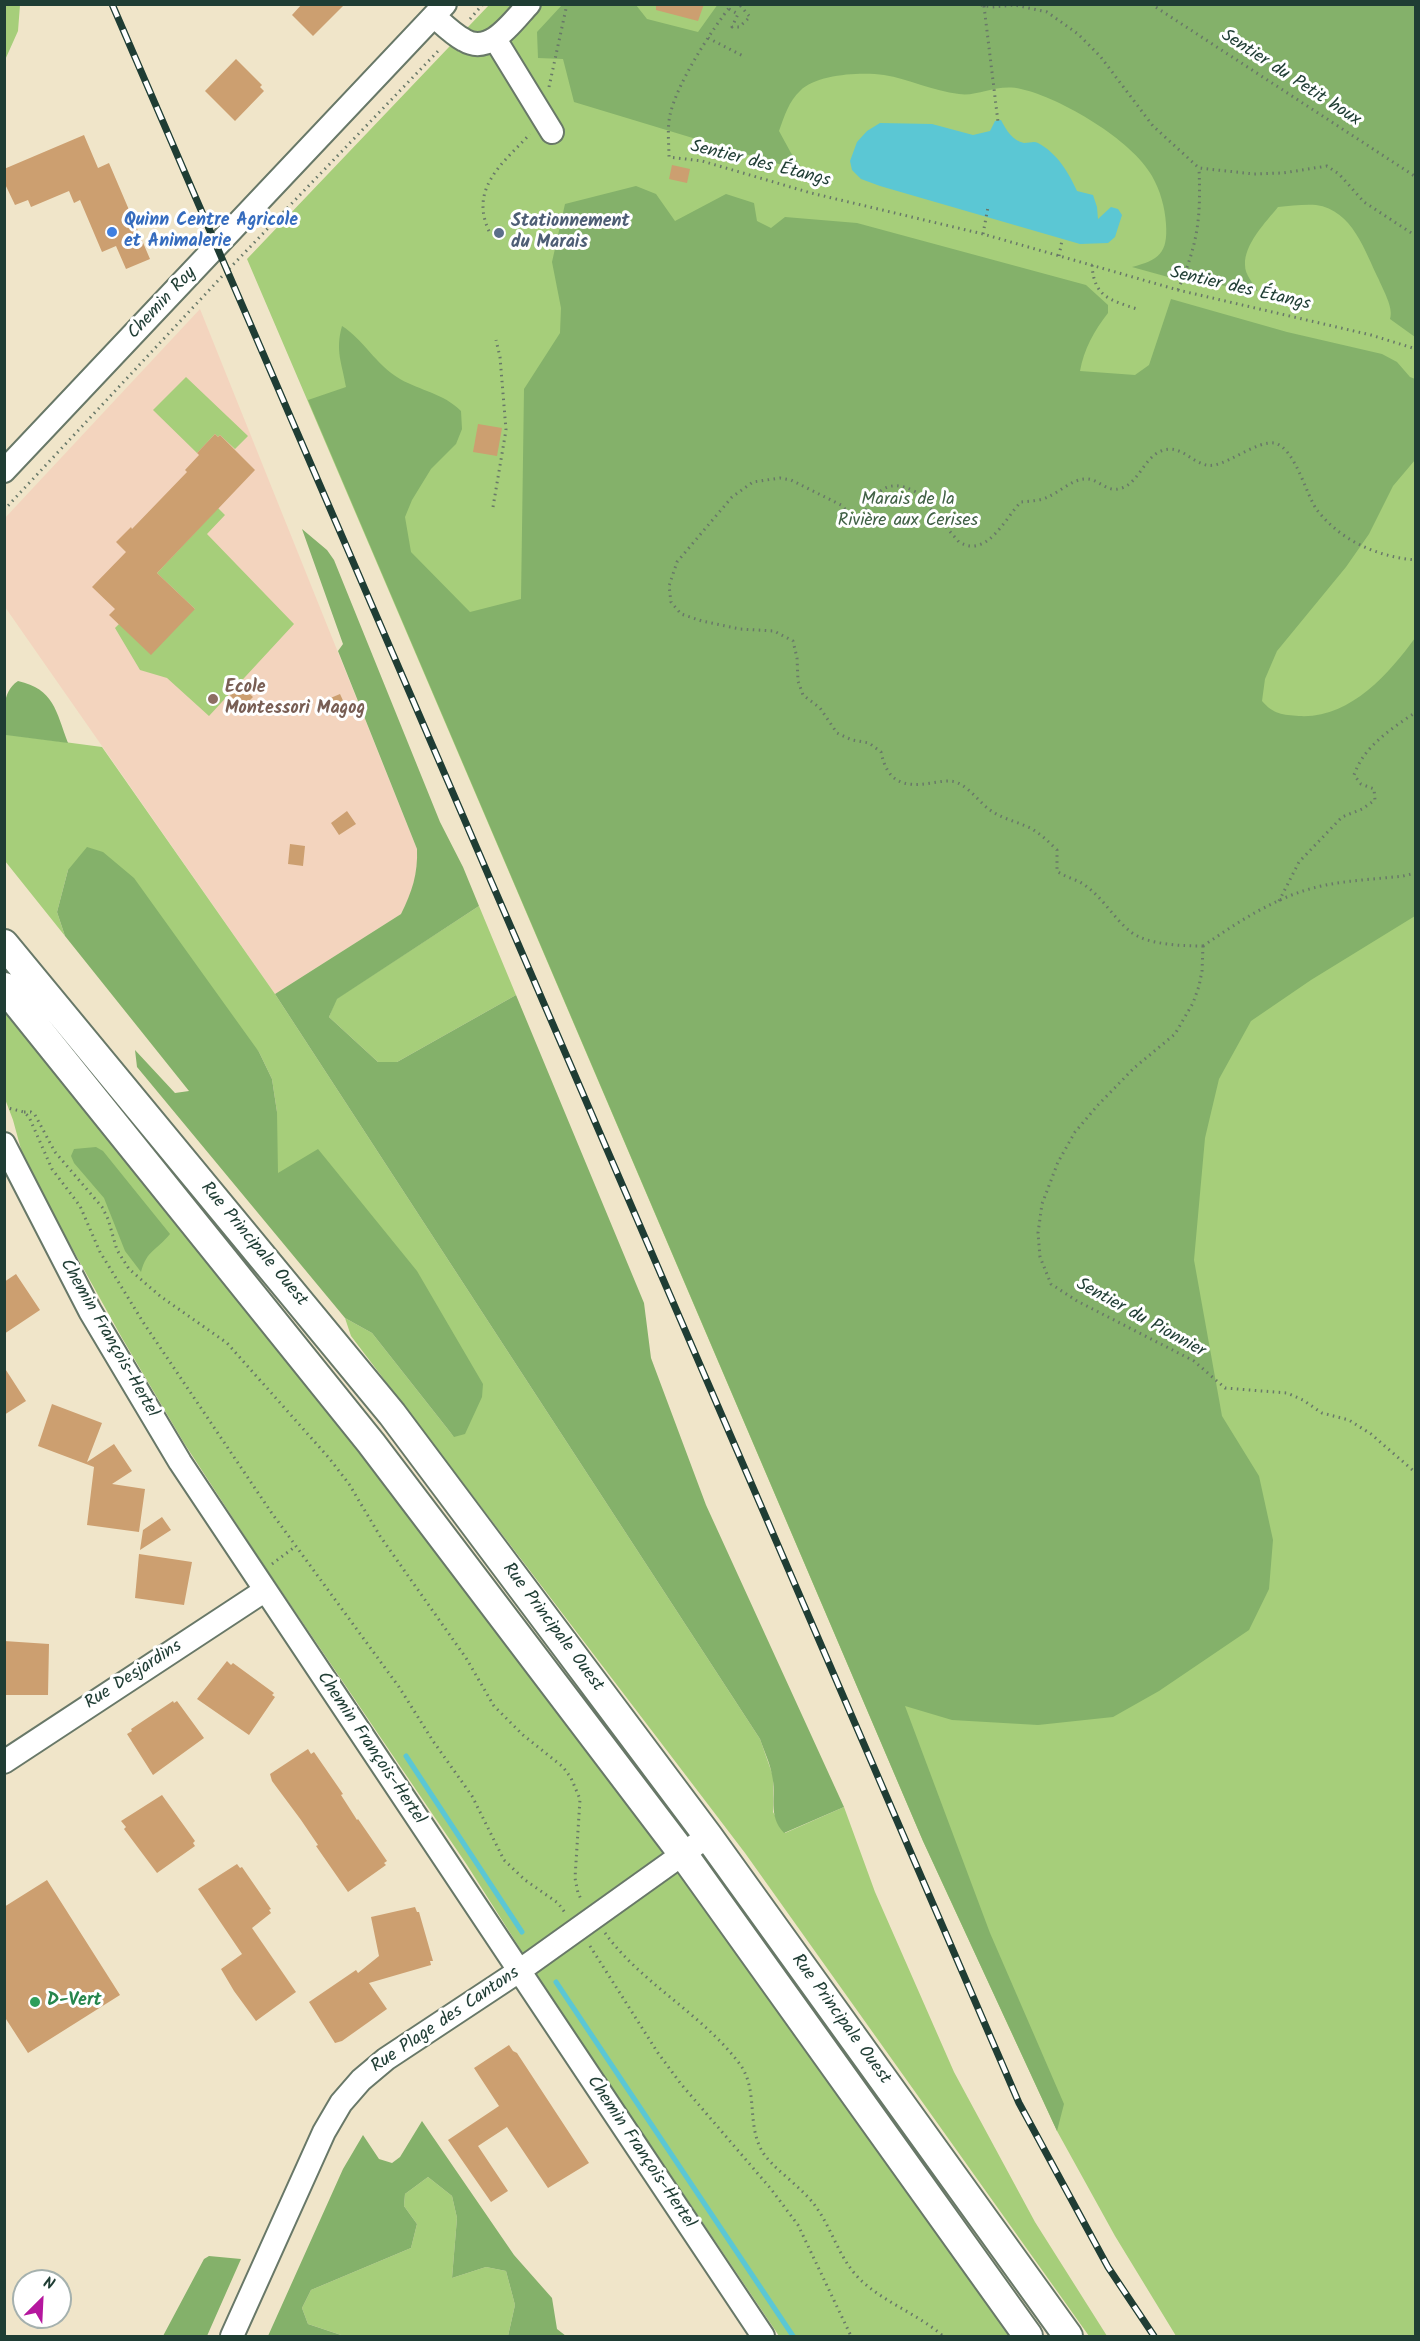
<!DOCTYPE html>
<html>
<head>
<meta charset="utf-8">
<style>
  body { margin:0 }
  #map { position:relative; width:1420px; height:2341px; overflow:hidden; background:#f0e5c9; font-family:Kalam,sans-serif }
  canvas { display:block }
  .frame { position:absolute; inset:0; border:6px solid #1f3d34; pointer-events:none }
  .north { position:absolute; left:12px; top:2269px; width:60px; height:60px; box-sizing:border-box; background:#fff; border:2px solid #a5b1ae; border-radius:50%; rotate:24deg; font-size:16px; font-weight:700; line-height:24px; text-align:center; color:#1f3d34 }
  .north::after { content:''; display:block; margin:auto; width:21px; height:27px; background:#b5179e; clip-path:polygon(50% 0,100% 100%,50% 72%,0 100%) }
</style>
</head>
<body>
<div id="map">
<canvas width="1420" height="2341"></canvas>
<div class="frame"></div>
<div class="north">N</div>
</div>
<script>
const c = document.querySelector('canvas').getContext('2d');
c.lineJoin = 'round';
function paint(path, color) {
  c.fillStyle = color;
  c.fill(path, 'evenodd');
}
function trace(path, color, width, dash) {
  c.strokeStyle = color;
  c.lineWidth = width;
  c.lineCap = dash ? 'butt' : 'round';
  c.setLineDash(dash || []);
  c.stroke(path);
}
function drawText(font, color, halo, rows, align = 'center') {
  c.font = font + ' Kalam,sans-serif';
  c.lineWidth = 6;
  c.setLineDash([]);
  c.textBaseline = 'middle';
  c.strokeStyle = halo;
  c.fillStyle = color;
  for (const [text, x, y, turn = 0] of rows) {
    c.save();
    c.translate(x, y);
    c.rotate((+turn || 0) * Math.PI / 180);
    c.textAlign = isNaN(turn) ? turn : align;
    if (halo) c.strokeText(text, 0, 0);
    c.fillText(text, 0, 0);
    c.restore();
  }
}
paint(new Path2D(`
  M 200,309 L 417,849 L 418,870 L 411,894 L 401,914 L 275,994 L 5,607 L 4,519 Z`), '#f3d4be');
paint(new Path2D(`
  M 5,4 L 20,5 L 18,31 L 5,60 Z
  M 489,5 L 1184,5 L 1415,147 L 1415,2336 L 1176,2336 L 1115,2236 L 1057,2131 L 923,1841 L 247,259 Z
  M 186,377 L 248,436 L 235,449 L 220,435 L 218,437 L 215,434 L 197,453 L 153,410 Z
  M 218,508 L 225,515 L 207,534 L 294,624 L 209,716 L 167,678 L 140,670 L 115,628 L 119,624 L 195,609 L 157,573 Z
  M 4,734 L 102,747 L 275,994 L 760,1739 L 773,1776 L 773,1812 L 785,1833 L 844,1807 L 875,1892 L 954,2072 L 1035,2222 L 1107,2336 L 1089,2336 L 745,1853 L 351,1336 L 345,1318 L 372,1333 L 454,1437 L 277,1174 L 277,1112 L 272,1079 L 259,1052 L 68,870 L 57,912 L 65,936 L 5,861 Z
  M 479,906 L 516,995 L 397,1062 L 378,1062 L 329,1017 L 336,999 Z
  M 4,1013 L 8,1013 L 316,1389 L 648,1825 L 1012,2336 L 779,2336 L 545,1988 L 467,1865 L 261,1561 L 184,1443 L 122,1338 L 43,1196 L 22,1153 L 13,1120 L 5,1099 Z
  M 428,2177 L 452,2196 L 457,2218 L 452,2278 L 486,2267 L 506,2271 L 515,2305 L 508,2336 L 344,2336 L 308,2324 L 302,2308 L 311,2290 L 411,2248 L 417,2224 L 404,2206 L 405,2194 Z`), '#a6ce7a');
paint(new Path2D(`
  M 562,5 L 636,5 L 647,19 L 698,32 L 718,4 L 1415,5 L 1415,337 L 1390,319 C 1394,308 1383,290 1379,280 C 1365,252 1353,210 1316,205 C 1304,204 1290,206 1278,207 C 1266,222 1244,244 1245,265 C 1245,275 1253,283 1258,291 L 1168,277 L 1132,267 C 1159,260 1168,253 1166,224 C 1165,207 1160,190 1152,176 C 1132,140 1061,98 1021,89 C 997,83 978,97 959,94 C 933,91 909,79 884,75 C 861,72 817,74 800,91 C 789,101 784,117 779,131 L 791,153 L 805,172 L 574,102 L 563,59 L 538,58 L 537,32 Z
  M 636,186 L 656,194 L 675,221 L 726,194 L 754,203 L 757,221 L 771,228 L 785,217 L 857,223 L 1086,285 L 1108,305 L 1108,313 C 1094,331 1084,349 1080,371 L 1135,375 L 1149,365 L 1171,299 L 1287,332 L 1382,354 L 1397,362 L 1410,377 L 1415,379 L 1415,460 L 1393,486 L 1369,534 L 1346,567 L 1277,651 L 1265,679 L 1262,701 C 1273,714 1283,715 1299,716 C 1349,719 1388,675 1415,638 L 1415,916 L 1311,980 L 1251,1021 L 1219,1079 L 1205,1138 L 1194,1260 L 1222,1416 L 1259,1476 L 1273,1540 L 1269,1589 L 1249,1630 L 1159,1691 L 1113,1717 L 1038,1725 L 952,1720 L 905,1706 L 990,1933 L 1064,2104 L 1057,2131 L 923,1841 L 308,400 L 346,387 C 342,363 335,351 342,326 C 363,339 375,364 400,379 C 421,391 443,393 461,411 L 462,429 L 456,444 L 431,469 L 412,500 L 405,517 L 411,552 L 470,612 L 521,599 L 524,389 L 560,333 L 561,308 L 552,262 L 565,204 Z
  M 302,529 L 327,550 L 334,560 L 440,822 L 463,867 L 479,906 L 337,999 L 329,1017 L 378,1062 L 397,1062 L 516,995 L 644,1303 L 651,1358 L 706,1505 L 844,1807 L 784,1833 C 767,1815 777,1796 772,1775 C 770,1763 764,1751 760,1739 L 275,994 L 401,914 C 412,892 418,874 417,849 L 338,651 L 343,644 Z
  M 18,681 C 54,689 56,711 68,743 L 6,735 C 5,715 0,693 18,681 Z
  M 87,847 L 103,852 L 134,878 L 259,1052 L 272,1079 L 277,1112 L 278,1173 L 318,1149 L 417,1271 L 483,1384 L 482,1397 L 465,1434 L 454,1437 L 372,1333 L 345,1318 L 137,1067 L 135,1050 L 175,1093 L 189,1091 L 65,936 L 57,912 L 68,870 Z
  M 96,1147 L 103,1151 L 170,1234 C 156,1251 147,1250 141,1272 L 125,1251 L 104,1198 L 74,1163 L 71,1156 L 74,1149 Z
  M 422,2121 L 514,2255 L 552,2298 L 557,2329 L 566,2336 L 508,2336 L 515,2305 L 506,2271 L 486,2267 L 452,2278 L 457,2218 L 452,2196 L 428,2177 L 405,2194 L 404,2206 L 417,2224 L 411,2248 L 311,2290 L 302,2308 L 308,2324 L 344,2336 L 268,2336 L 343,2169 L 363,2135 L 379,2159 L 392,2163 L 400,2157 Z
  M 209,2256 L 241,2259 L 207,2336 L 163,2336 L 204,2259 Z`), '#84b16a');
paint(new Path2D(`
  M 1001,120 C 1006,130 1013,141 1024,143 C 1030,143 1034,141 1038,143 C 1057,153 1069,173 1077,191 L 1093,195 L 1097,207 L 1098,219 L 1111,207 L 1118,209 L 1122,215 L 1115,237 L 1108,243 L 1080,244 L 880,186 L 861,179 L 852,170 L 850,161 L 857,142 L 867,131 L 880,123 L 932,124 L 973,135 L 990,131 L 995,121 Z`), '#5bc7d4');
trace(new Path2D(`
  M 406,1756 L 522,1932
  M 556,1982 L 793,2336`), '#5bc7d4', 5);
paint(new Path2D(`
  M 302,4 L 345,4 L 313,36 L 292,15 Z
  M 656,4 L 704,4 L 698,21 L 656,10 Z
  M 236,59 L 262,85 L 260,87 L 264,91 L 235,121 L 205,91 Z
  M 84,135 L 98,168 L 109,163 L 150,259 L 126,269 L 116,246 L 102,252 L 80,200 L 74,203 L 69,191 L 31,207 L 28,200 L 15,205 L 4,182 L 4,169 Z
  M 672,165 L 690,169 L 687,183 L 669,179 Z
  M 478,424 L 502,428 L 497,456 L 473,452 Z
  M 215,434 L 218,437 L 220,435 L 255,470 L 157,573 L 195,609 L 151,655 L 109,615 L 115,609 L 92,587 L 126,552 L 116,542 L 131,527 L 132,529 L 187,472 L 185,470 L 199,455 L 197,453 Z
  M 238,683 L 253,697 L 242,708 L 228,693 Z
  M 340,694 L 346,707 L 328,716 L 321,702 Z
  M 347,811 L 356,824 L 339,835 L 331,823 Z
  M 290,844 L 305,846 L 303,866 L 288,864 Z
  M 16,1274 L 40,1310 L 4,1334 L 4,1282 Z
  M 4,1367 L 26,1401 L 4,1415 Z
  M 52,1404 L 102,1423 L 87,1462 L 114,1444 L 132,1471 L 112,1484 L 145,1489 L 139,1532 L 87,1525 L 94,1467 L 38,1446 Z
  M 162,1517 L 171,1530 L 140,1550 L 143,1530 Z
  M 139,1554 L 192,1562 L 184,1605 L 135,1598 Z
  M 4,1641 L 49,1644 L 48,1695 L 4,1695 Z
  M 227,1661 L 231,1665 L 233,1663 L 274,1693 L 272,1695 L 275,1697 L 249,1735 L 197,1699 Z
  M 173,1701 L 174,1703 L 177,1701 L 204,1738 L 153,1775 L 127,1734 L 132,1731 L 131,1729 Z
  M 308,1749 L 311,1754 L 314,1752 L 343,1794 L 341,1795 L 357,1820 L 358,1819 L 387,1861 L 384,1863 L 386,1865 L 348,1892 L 316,1846 L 318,1845 L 301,1820 L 272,1781 L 270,1774 Z
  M 162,1795 L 195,1841 L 193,1843 L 195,1846 L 157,1873 L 124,1829 L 126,1827 L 121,1821 Z
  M 237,1864 L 240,1868 L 242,1867 L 271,1909 L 269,1910 L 271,1913 L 252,1928 L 296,1992 L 256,2021 L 234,1991 L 221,1969 L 242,1954 L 198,1889 Z
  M 47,1880 L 120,1995 L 28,2053 L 4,2016 L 4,1907 Z
  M 415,1907 L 417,1912 L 419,1912 L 433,1961 L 430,1961 L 431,1965 L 369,1983 L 387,2009 L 342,2041 L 335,2043 L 309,2002 L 356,1970 L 358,1973 L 379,1956 L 371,1917 Z
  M 509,2045 L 513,2051 L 517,2053 L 589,2163 L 548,2188 L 507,2127 L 478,2146 L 508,2191 L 491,2202 L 448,2140 L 499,2106 L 474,2068 Z`), '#cc9f70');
const minor = new Path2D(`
  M 434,16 C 443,24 453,34 464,40 C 490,56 513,21 529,4
  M 495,39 L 552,132
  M 4,471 L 445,4
  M 4,1144 L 90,1311 L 180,1462 L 763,2336
  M 4,1762 L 264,1591
  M 232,2336 L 324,2132 L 341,2103 L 361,2080 L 386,2059 L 519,1971 L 708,1836`);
const major = new Path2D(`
  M 4,944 L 392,1414 L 708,1836 L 1068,2336
  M 4,987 L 371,1443 L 683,1854 L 1028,2336`);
trace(minor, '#687868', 26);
trace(major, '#687868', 32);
trace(new Path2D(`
  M 732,4 C 711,31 677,83 670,115 C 667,129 669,144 669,157 L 702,161 L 811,193 L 983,234 L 1178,290 L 1371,335 L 1416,349
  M 975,4 L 992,7 L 1015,5 L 1047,12 L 1078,34 L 1100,56 L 1153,126 L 1199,168 L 1254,174 L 1283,173 L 1327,166 L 1339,174 L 1364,202 L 1416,236
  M 1151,4 L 1416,177
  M 984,6 L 998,122
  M 729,9 L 738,14 L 732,27 L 739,27 L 750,17 L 739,4
  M 470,19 L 483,4
  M 708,38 L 745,57
  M 549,87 L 567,4
  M 489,231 C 469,188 503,163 530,134
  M 983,234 L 988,207
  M 1059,256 L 1062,240
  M 1092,265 C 1094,297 1110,300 1137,309
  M 1178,290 C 1198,243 1201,219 1199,168
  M 493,507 L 506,430 L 500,357 L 496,340
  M 4,510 L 227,271 L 440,49
  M 1279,901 L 1299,862 L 1342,817 L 1362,809 L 1375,800 L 1374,789 L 1361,784 L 1354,775 C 1364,746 1391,729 1416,712
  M 1203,946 C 1184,946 1147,945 1131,932 C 1115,920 1104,899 1086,886 C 1077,879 1066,878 1057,871 L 1057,850 C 1049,842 1042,835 1032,829 C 1019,822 1002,819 990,810 C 979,802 971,789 958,783 C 949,779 940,782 931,783 C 902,788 887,781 881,752 L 869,743 L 852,740 L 837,733 L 820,708 L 803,695 L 798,681 L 797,658 L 793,641 L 774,631 L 740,629 L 702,621 L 681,614 L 671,602 L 669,586 L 677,562 L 732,497 L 753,482 L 780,478 L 791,480 L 841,505 L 854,518 L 862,517 C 875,493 886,476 916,492 L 959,542 C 987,559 1005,518 1021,502 C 1030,501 1040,501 1048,497 C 1059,492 1072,480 1084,479 C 1098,477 1106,494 1122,488 C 1139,482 1144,458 1161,451 C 1183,442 1194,469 1215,465 C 1232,461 1258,441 1274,443 C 1295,447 1306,495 1317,510 C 1341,541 1378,557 1416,560
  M 1203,946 L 1202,971 L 1199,986 L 1193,1003 L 1175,1034 L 1134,1068 L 1098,1105 L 1075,1132 L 1058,1162 L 1042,1204 L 1038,1233 L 1040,1257 L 1051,1284 L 1077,1301 L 1194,1361 L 1225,1388 L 1287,1393 L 1303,1400 L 1322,1413 L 1349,1420 L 1371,1434 L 1416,1473
  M 1203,946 C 1241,920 1280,894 1326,885 C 1351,880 1378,879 1403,876 L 1416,873
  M 4,1107 L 24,1112 L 29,1117 L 52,1169 L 80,1206 L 100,1252 L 143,1322 L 271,1512 L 399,1687 L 433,1741 L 472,1796 L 504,1860 L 525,1880 L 558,1903 L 566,1914
  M 24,1112 L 31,1112 L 35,1115 L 55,1152 L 102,1207 L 108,1219 L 117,1250 L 129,1269 L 160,1296 L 227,1343 L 329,1458 L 349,1484 L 380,1536 L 466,1658 L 494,1706 L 523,1735 L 563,1767 L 571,1778 L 580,1799 L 575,1878 L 578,1893 L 582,1901
  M 272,1564 L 296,1546
  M 605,1933 C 642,1984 701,2013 739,2063 C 759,2089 746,2123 762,2151 C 772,2168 799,2185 813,2203 C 833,2228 839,2262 864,2283 C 888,2304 919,2315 943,2336
  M 590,1946 L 658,2053 L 681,2084 L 771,2189 L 798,2225 L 851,2336`), '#687868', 3, [1.5, 4.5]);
trace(minor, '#fff', 22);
trace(major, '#fff', 28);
const rail = new Path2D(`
  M 112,4 L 1019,2103 L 1108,2267 L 1154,2336`);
trace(rail, '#1f3d34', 7);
trace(rail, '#fff', 4.5, [14]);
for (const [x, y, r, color] of [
  [112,232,6,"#3f7fe0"],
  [499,233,6,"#5c6f8a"],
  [213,699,6,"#8d6e63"],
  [35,2002,6,"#2e9e5b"]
]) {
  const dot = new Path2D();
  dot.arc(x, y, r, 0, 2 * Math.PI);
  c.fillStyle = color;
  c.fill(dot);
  trace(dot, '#fff', 2);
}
drawText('18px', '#1f3d34', '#fff', [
  ["Sentier du Petit houx",1290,79,33],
  ["Sentier des Étangs",760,165,14],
  ["Sentier des Étangs",1240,290,13],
  ["Chemin Roy",163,304,-47],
  ["Rue Principale Ouest",253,1245,50],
  ["Sentier du Pionnier",1140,1319,29],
  ["Chemin François-Hertel",108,1339,60],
  ["Rue Principale Ouest",552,1628,53],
  ["Rue Desjardins",134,1676,-33],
  ["Chemin François-Hertel",370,1749,56],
  ["Rue Principale Ouest",840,2020,54],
  ["Rue Plage des Cantons",446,2021,-34],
  ["Chemin François-Hertel",640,2153,56]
]);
drawText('bold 18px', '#366cbe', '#fff', [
  ["Quinn Centre Agricole",124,222],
  ["et Animalerie",124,243]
], 'left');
drawText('bold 18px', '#4e5e75', '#fff', [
  ["Stationnement",511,223],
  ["du Marais",511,244]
], 'left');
drawText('18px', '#416146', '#fff', [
  ["Marais de la",908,501],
  ["Rivière aux Cerises",908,522]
]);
drawText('bold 18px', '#785e54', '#fff', [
  ["Ecole",225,689],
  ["Montessori Magog",225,710]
], 'left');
drawText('bold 18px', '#27864d', '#fff', [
  ["D-Vert",47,2002]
], 'left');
</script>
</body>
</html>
